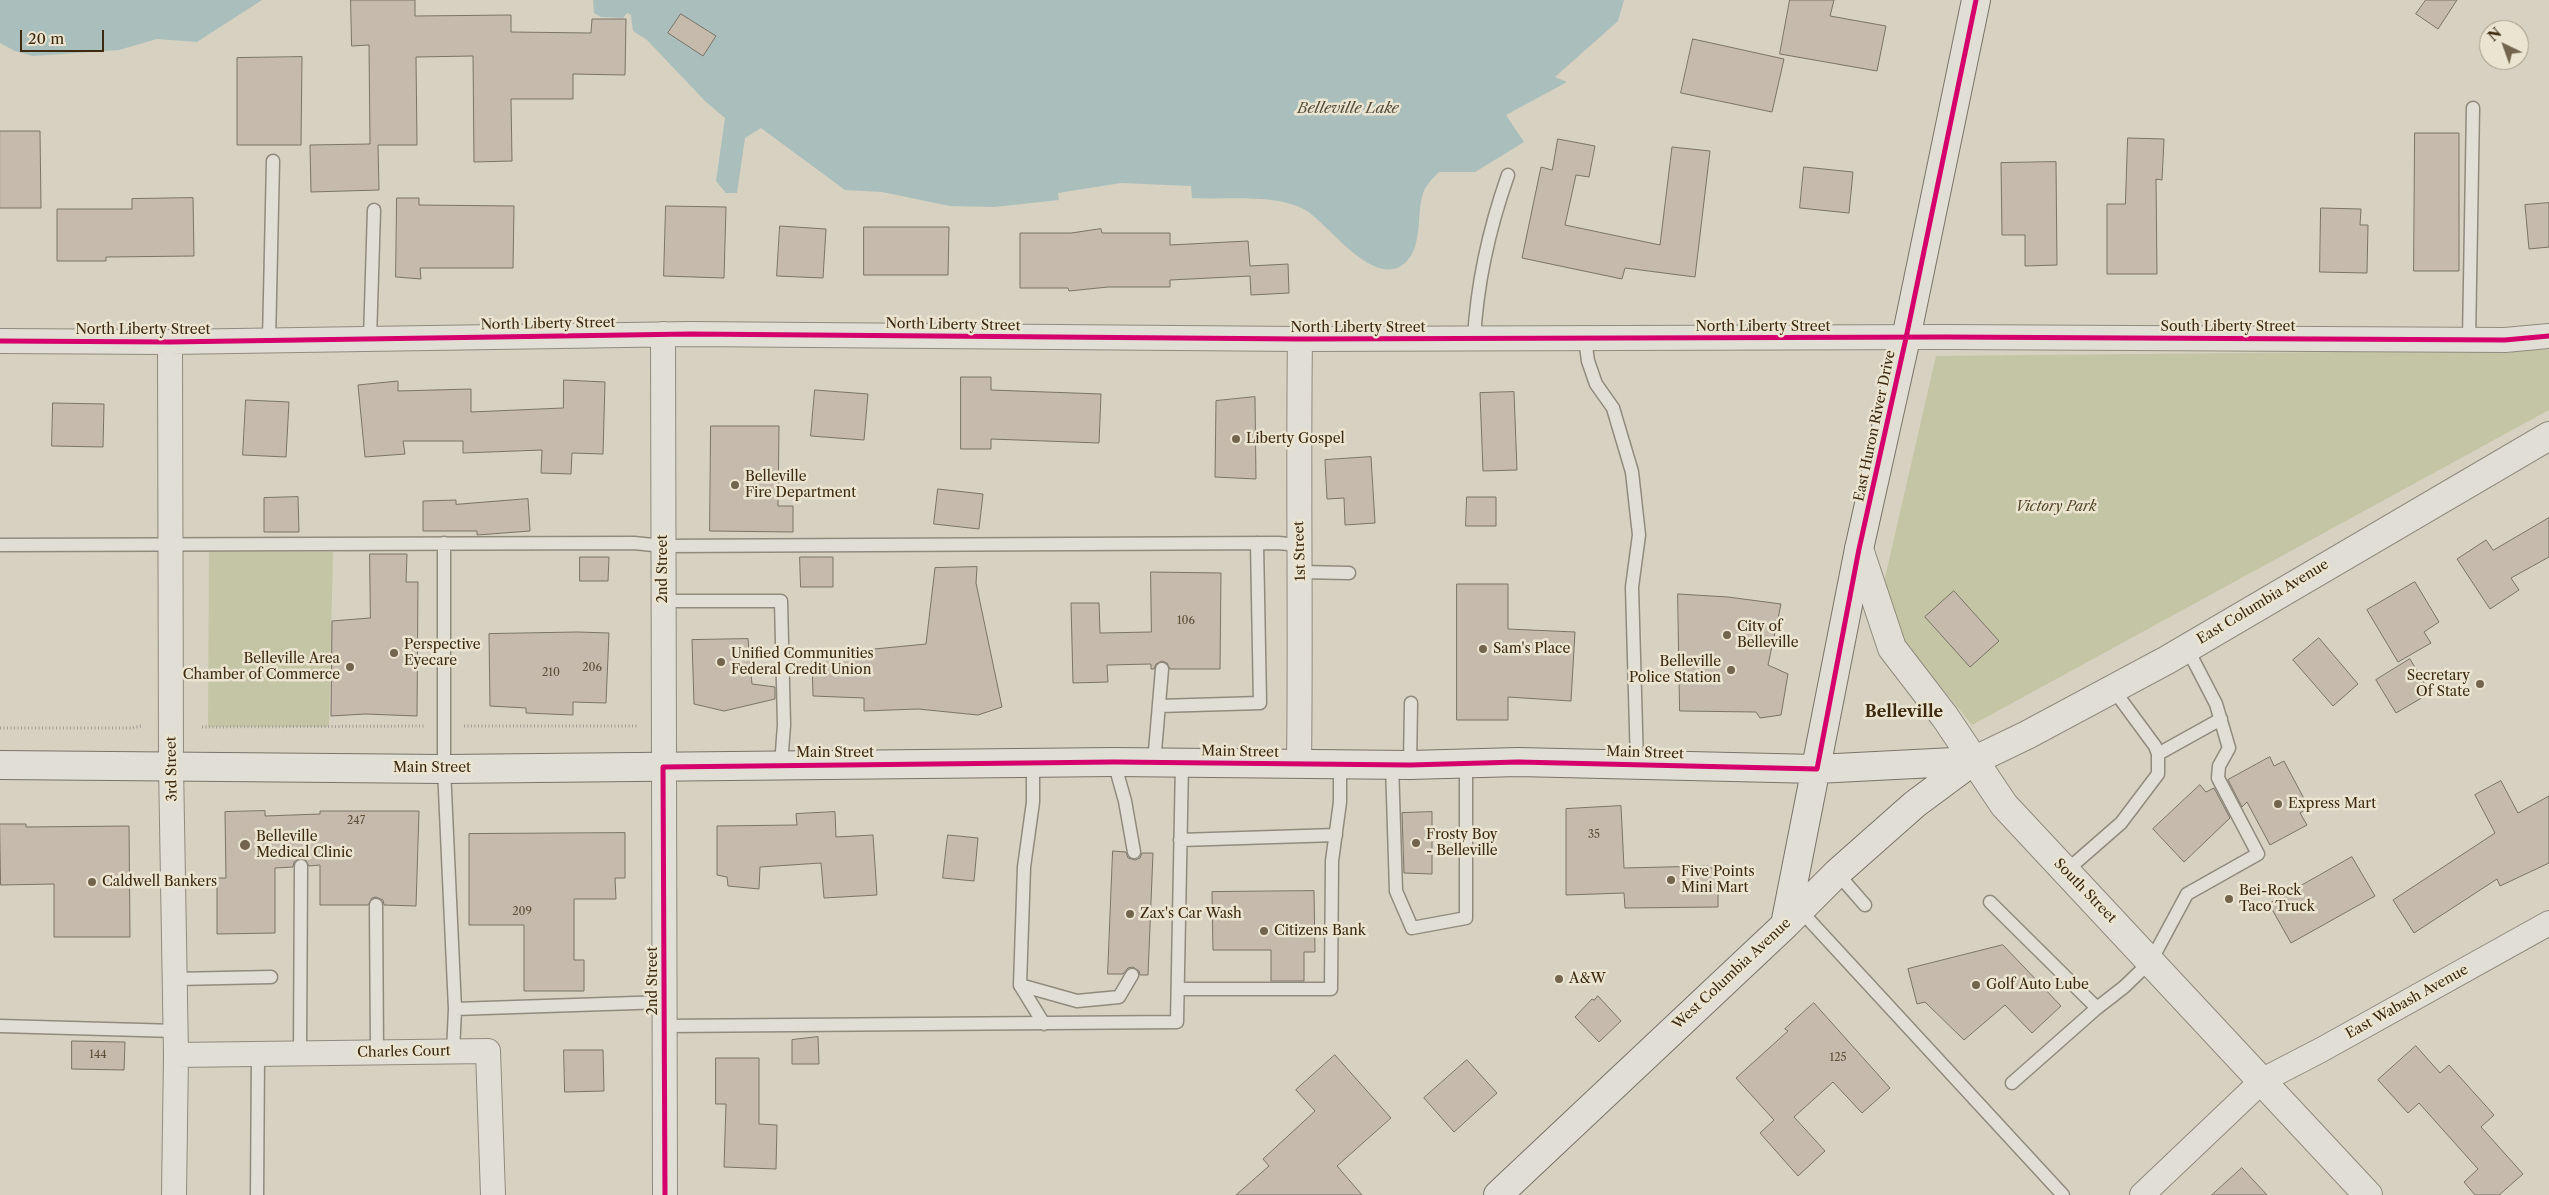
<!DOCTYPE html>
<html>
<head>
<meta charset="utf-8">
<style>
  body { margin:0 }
  #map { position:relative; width:2549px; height:1195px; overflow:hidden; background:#d6d1c1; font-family:"Libre Caslon Text",serif }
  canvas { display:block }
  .north { position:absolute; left:2479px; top:20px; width:50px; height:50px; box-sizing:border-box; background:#eae4d1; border:1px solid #a59a84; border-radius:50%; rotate:318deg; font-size:14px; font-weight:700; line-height:20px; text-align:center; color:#3d2a10 }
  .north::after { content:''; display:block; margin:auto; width:18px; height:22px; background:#73644e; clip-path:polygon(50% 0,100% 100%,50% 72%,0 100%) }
  .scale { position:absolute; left:20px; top:30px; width:84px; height:22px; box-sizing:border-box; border:2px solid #3d2a10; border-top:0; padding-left:6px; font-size:15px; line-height:18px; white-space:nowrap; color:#3d2a10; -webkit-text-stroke:4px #eae4d1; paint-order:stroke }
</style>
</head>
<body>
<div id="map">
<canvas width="2549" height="1195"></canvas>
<div class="north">N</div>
<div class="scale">20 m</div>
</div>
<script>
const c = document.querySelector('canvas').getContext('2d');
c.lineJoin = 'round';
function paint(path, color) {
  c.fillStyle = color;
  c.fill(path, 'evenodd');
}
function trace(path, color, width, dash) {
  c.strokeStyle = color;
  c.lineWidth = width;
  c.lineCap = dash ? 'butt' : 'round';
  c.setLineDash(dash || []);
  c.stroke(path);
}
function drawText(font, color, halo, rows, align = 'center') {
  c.font = font + ' "Libre Caslon Text",serif';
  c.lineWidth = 5;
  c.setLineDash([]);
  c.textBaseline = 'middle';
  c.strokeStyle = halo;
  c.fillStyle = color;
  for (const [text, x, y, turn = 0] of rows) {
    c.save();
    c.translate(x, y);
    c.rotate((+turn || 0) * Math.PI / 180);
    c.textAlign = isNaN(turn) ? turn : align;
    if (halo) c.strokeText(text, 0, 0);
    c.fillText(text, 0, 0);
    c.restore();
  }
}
paint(new Path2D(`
  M 2549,350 L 2549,410 L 1972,725 L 1902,639 L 1884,582 L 1936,356 Z
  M 209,552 L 333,552 L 329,727 L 208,727 Z`), '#c4c5a4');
paint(new Path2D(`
  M 0,0 L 262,0 L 197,42 L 157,39 L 119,50 L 33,56 L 15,51 L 0,43 Z
  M 593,0 L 1624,0 L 1618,21 L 1555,77 L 1567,82 L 1506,115 L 1524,142 L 1475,172 L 1439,172 C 1432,179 1424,187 1422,197 C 1417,217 1422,246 1406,262 C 1376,291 1331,227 1307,211 C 1278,193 1227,200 1192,198 L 1191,186 L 1121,183 L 1058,193 L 1059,200 L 994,207 L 950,206 L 882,192 L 845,190 L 761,128 L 745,138 L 737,193 L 726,193 L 716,181 L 725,118 L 706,102 L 647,40 L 633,31 L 631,15 L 627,13 L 623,18 L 601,17 L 594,13 Z`), '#aabebb');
const building = new Path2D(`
  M 351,0 L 415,0 L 415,16 L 511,15 L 511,32 L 591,33 L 592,19 L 626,19 L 625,75 L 573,74 L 573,99 L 511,99 L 512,161 L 474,162 L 473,56 L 416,57 L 417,145 L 378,145 L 379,190 L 311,192 L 310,145 L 370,144 L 369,45 L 352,46 Z
  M 1790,0 L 1834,0 L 1830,16 L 1886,26 L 1877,71 L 1780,54 Z
  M 2426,0 L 2457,0 L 2438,29 L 2416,14 Z
  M 681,14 L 716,36 L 703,56 L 668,33 Z
  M 1693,39 L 1784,59 L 1772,112 L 1681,93 Z
  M 302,57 L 301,145 L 237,145 L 237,58 Z
  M 0,131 L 40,131 L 41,208 L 0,208 Z
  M 2415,133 L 2459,133 L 2459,271 L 2414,271 Z
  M 2128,138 L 2164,139 L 2162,180 L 2156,179 L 2157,274 L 2107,274 L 2107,204 L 2125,204 Z
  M 1558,139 L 1595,146 L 1589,177 L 1576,175 L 1565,225 L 1660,245 L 1672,147 L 1710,151 L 1695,277 L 1625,268 L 1622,279 L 1522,258 L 1541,167 L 1552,170 Z
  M 2056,162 L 2057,265 L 2025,266 L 2025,235 L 2002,235 L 2001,163 Z
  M 1804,167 L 1853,172 L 1849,213 L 1800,208 Z
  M 193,198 L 194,256 L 106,257 L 106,261 L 57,261 L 57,209 L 132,209 L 132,199 Z
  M 397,198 L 419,198 L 419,205 L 514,206 L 513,268 L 420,268 L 421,279 L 396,277 Z
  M 2549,203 L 2549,247 L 2529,249 L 2525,205 Z
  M 666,206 L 726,207 L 724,278 L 664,276 Z
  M 2321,208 L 2361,209 L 2360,225 L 2368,225 L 2367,273 L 2320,272 Z
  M 780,226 L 826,229 L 823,278 L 777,276 Z
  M 864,227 L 949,227 L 948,275 L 864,275 Z
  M 1101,229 L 1102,233 L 1170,233 L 1170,245 L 1248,241 L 1250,266 L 1288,264 L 1289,293 L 1251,295 L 1250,276 L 1170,280 L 1170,287 L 1108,287 L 1069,291 L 1068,288 L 1020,288 L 1020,233 L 1071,233 Z
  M 961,377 L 991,377 L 991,390 L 1101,394 L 1099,443 L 991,439 L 991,449 L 961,449 Z
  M 564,380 L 605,382 L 603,454 L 572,453 L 571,474 L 541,473 L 542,450 L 463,453 L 463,441 L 403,441 L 405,454 L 365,457 L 358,385 L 398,381 L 398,391 L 471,389 L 471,412 L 563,408 Z
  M 815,390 L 868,394 L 864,440 L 811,436 Z
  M 1514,392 L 1517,470 L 1483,471 L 1480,393 Z
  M 1255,397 L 1256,479 L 1215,477 L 1216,401 Z
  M 246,400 L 289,402 L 286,457 L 243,455 Z
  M 53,403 L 104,404 L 103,447 L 52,446 Z
  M 711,426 L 779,426 L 778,506 L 793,506 L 793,532 L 710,531 Z
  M 1371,457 L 1375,523 L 1345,525 L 1344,498 L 1327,499 L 1325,460 Z
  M 938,489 L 983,494 L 979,529 L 934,524 Z
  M 298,497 L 299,532 L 264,532 L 264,498 Z
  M 1467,497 L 1496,497 L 1496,526 L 1466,526 Z
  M 528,499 L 530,531 L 477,535 L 477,531 L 423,531 L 423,501 L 456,500 L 456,504 Z
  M 2549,518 L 2549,557 L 2511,578 L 2519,590 L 2490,609 L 2457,559 L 2486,540 L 2493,550 Z
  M 370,554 L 407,554 L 406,582 L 418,582 L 417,716 L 365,714 L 331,716 L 332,621 L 370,618 Z
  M 580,557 L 609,557 L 608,581 L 580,581 Z
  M 800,557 L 833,557 L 833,587 L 801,587 Z
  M 977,567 L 976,583 L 1002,707 L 978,715 L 918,709 L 864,711 L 864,698 L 813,696 L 812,657 L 864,656 L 864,650 L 926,644 L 935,568 Z
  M 1151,572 L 1221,573 L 1220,669 L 1170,669 L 1167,663 L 1162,661 L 1156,664 L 1154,669 L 1151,669 L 1151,664 L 1107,665 L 1108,682 L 1073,683 L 1071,603 L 1099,603 L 1100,633 L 1151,632 Z
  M 2415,582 L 2439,622 L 2424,632 L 2431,643 L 2398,662 L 2367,610 Z
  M 1457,584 L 1508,584 L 1508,629 L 1575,632 L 1571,701 L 1508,697 L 1508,720 L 1457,720 Z
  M 1954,591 L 1999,641 L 1970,667 L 1925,617 Z
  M 1678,594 L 1728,597 L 1781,604 L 1768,665 L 1788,674 L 1781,715 L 1760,718 L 1756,712 L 1680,711 Z
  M 578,632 L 609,633 L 606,703 L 573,702 L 573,715 L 526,713 L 526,708 L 490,706 L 489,634 Z
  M 2319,638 L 2358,684 L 2333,706 L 2293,660 Z
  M 748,639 L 752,684 L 775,687 L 775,699 L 724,711 L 694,704 L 692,640 Z
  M 2410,659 L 2430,693 L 2396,713 L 2376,680 Z
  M 2270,757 L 2274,766 L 2284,761 L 2309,808 L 2300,813 L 2307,825 L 2270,845 L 2247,802 L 2242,807 L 2228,780 Z
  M 2501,781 L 2518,813 L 2549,796 L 2549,863 L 2500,886 L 2497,879 L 2414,933 L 2393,900 L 2495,833 L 2475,795 Z
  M 2200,785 L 2206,792 L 2214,788 L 2230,818 L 2184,862 L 2153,829 Z
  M 1621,806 L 1624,868 L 1708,866 L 1708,868 L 1718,868 L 1718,907 L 1625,908 L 1624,893 L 1566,895 L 1566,809 Z
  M 265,811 L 265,816 L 320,814 L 320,811 L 419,811 L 416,906 L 384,905 L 383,900 L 376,897 L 372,898 L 368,905 L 320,905 L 320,865 L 309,866 L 305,859 L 301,858 L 294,862 L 293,867 L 275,868 L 275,933 L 217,934 L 217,878 L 226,878 L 225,812 Z
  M 835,812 L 836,837 L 873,835 L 877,895 L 824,898 L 821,863 L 760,867 L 759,889 L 728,886 L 727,877 L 717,875 L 717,826 L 797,825 L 796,814 Z
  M 1432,812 L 1432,874 L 1404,873 L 1402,813 Z
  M 0,824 L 26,824 L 26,827 L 129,826 L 130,937 L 54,937 L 54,884 L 1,885 Z
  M 625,833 L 625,878 L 615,878 L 616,899 L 574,899 L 574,960 L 584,960 L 584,991 L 524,991 L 524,925 L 469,925 L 469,834 Z
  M 948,835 L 978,838 L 974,881 L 943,878 Z
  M 1113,851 L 1126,852 L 1128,858 L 1135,860 L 1140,858 L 1142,853 L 1153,853 L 1148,975 L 1140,975 L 1139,971 L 1133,967 L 1128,968 L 1123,974 L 1108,974 Z
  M 2352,857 L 2375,896 L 2291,943 L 2269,904 Z
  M 1314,891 L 1315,952 L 1304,952 L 1304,981 L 1271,981 L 1271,950 L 1213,950 L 1212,892 Z
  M 2003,945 L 2061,1006 L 2032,1033 L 2005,1005 L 1964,1040 L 1925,1002 L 1917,1004 L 1908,969 Z
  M 1598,996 L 1621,1021 L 1599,1042 L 1575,1017 L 1592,999 L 1594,1000 Z
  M 1814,1003 L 1890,1088 L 1862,1113 L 1833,1082 L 1794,1117 L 1825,1151 L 1798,1176 L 1760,1133 L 1774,1120 L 1736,1078 L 1788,1031 L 1785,1029 Z
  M 818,1037 L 819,1064 L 792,1064 L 792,1040 Z
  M 72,1041 L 125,1042 L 124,1070 L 72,1069 Z
  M 2416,1046 L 2440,1073 L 2449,1065 L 2494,1115 L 2481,1127 L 2523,1174 L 2499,1195 L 2475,1195 L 2464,1182 L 2478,1169 L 2419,1103 L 2408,1113 L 2378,1080 Z
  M 564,1050 L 603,1050 L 604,1091 L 565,1092 Z
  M 1335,1055 L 1391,1118 L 1337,1166 L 1362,1195 L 1236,1195 L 1269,1166 L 1263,1159 L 1315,1111 L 1296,1090 Z
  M 716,1058 L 759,1058 L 759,1124 L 777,1125 L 776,1169 L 724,1167 L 726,1104 L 716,1104 Z
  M 1467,1060 L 1497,1093 L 1454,1132 L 1424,1098 Z
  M 2242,1168 L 2267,1195 L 2212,1195 Z`);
paint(building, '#c5baab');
trace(building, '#7a7468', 1);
const service = new Path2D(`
  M 370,339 L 374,210
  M 1474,339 C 1477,282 1489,229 1508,175
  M 1585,339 L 1588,361 L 1596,384 L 1613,408 L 1632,472 L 1639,535 L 1632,587 L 1637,764
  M 2469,340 L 2473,108
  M 269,341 L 273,161
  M 444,543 L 444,769 L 455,1009
  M 0,545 L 634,543 L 663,546 L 1278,543 L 1299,545
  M 1300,572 L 1349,573
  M 663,601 L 781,601 L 784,725 L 781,765
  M 1159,706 L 1260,703 L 1257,543
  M 2158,754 L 2221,719
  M 1114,762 L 1125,801 L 1134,852
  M 1033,763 L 1033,802 L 1024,867 L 1020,985 L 1077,1001 L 1119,997 L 1132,975
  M 1154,763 L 1162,669
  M 1392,764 L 1396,891 L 1412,928 L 1466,918 L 1466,763
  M 1410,765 L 1411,703
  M 1180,840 L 1336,835
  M 2066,871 L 2121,823 L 2158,774 L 2158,754 L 2155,746 L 2113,689
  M 1837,873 L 1865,905
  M 1990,902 L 2097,1008 L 2012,1083
  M 376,905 L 377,1052
  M 1800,910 L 2063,1195
  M 175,979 L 271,977
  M 1020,985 L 1044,1024
  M 1178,989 L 1331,989 L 1332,861 L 1340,802 L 1340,764
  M 2097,1008 L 2124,987 L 2151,961 L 2187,894 L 2258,854 L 2218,778 L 2219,766 L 2229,748 L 2216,704 L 2187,648
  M 0,1026 L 176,1031
  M 665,1026 L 1177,1022 L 1182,763
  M 453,1052 L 455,1009 L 665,1002
  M 300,1053 L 301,866
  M 257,1195 L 258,1054`);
const minor = new Path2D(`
  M 663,334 L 665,1195
  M 0,341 L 170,342 L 690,334 L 1300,339 L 1945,337 L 2505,340 L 2549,336
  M 170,342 L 171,765 L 176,1055 L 174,1195
  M 1299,764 C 1301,622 1298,481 1300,339
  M 176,1055 L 488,1051 L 493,1195
  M 2142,1195 L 2263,1080 L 2321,1050 L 2549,923`);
const tertiary = new Path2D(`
  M 1859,549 L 1892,648 L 1945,717 L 2004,805 L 2368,1195
  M 1973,761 L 2027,735 L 2167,660 L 2549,436`);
const secondary = new Path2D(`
  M 0,765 L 444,769 L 1114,762 L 1410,765 L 1518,762 L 1817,769 L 1973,761
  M 1785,925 L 1859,549 L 1906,338 L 1976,0
  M 1498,1195 L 1785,925 L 1837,873 L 1915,804 L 1973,761`);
trace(service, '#918b7e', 15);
trace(minor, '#918b7e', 26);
trace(tertiary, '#918b7e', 30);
trace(secondary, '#7a7468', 30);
trace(new Path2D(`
  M 464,726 L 638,726
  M 202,727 L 425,726
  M 0,728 L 132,728 L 141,726`), '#a39f96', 3, [1, 2.5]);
trace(service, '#e0ded5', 12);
trace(minor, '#e0ded5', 24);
trace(tertiary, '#e0ded5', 28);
trace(secondary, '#e0ded5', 28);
trace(new Path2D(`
  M 0,341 L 170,342 L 690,334 L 1300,339 L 1945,337 L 2505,340 L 2549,336
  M 665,1195 L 663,767 L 1114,762 L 1410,765 L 1518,762 L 1817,769 L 1859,549 L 1906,338 L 1976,0`), '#d6006c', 5);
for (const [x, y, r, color] of [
  [1236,439,5,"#73644e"],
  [735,485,5,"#73644e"],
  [1727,635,5,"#73644e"],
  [1483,649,5,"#73644e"],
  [394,653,5,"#73644e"],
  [721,662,5,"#73644e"],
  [350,667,5,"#73644e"],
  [1731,670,5,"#73644e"],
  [2480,684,5,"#73644e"],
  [2278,804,5,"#73644e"],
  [1416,843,5,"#73644e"],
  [245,845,6,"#73644e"],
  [1671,880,5,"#73644e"],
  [92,882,5,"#73644e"],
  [2229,899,5,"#73644e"],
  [1130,914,5,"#73644e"],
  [1264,931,5,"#73644e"],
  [1559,979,5,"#73644e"],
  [1976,985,5,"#73644e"]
]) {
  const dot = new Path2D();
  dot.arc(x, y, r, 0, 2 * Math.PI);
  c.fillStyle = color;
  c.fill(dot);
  trace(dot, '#eae4d1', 2);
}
drawText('11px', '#604f38', null, [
  ["106",1186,621],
  ["206",592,668],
  ["210",551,673],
  ["247",356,821],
  ["35",1594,835],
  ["209",522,912],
  ["144",98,1055],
  ["125",1838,1058]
]);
drawText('14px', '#3d2a10', '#eae4d1', [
  ["North Liberty Street",548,324,-1],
  ["North Liberty Street",953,325,1],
  ["North Liberty Street",1763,327],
  ["South Liberty Street",2228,327],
  ["North Liberty Street",1358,328],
  ["North Liberty Street",143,330],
  ["East Huron River Drive",1875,426,-78],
  ["1st Street",1300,551,-92],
  ["2nd Street",663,569,-90],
  ["East Columbia Avenue",2263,602,-31],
  ["Main Street",1240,752,1],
  ["Main Street",835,753],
  ["Main Street",1645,753,2],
  ["Main Street",432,768],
  ["3rd Street",172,769,-91],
  ["South Street",2085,891,46],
  ["West Columbia Avenue",1732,974,-43],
  ["2nd Street",653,981,-90],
  ["East Wabash Avenue",2407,1002,-29],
  ["Charles Court",404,1052,-1]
]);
drawText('14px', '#3d2a10', '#eae4d1', [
  ["Liberty Gospel",1246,439],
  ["Belleville",745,477],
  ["Fire Department",745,493],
  ["City of",1737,627],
  ["Belleville",1737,643],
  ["Perspective",404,645],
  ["Eyecare",404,661],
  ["Sam's Place",1493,649],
  ["Unified Communities",731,654],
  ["Federal Credit Union",731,670],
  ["Belleville Area",340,659,"right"],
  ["Chamber of Commerce",340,675,"right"],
  ["Belleville",1721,662,"right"],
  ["Police Station",1721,678,"right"],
  ["Secretary",2470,676,"right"],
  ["Of State",2470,692,"right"],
  ["Express Mart",2288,804],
  ["Frosty Boy",1426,835],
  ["- Belleville",1426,851],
  ["Belleville",256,837],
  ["Medical Clinic",256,853],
  ["Five Points",1681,872],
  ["Mini Mart",1681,888],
  ["Caldwell Bankers",102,882],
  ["Bei-Rock",2239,891],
  ["Taco Truck",2239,907],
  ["Zax's Car Wash",1140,914],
  ["Citizens Bank",1274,931],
  ["A&W",1569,979],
  ["Golf Auto Lube",1986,985]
], 'left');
drawText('italic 14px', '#554729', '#eae4d1', [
  ["Victory Park",2056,507]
]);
drawText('italic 15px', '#544d3a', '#eae4d1', [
  ["Belleville Lake",1348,109]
]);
drawText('bold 16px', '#3d2a10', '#eae4d1', [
  ["Belleville",1904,712]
]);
</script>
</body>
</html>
